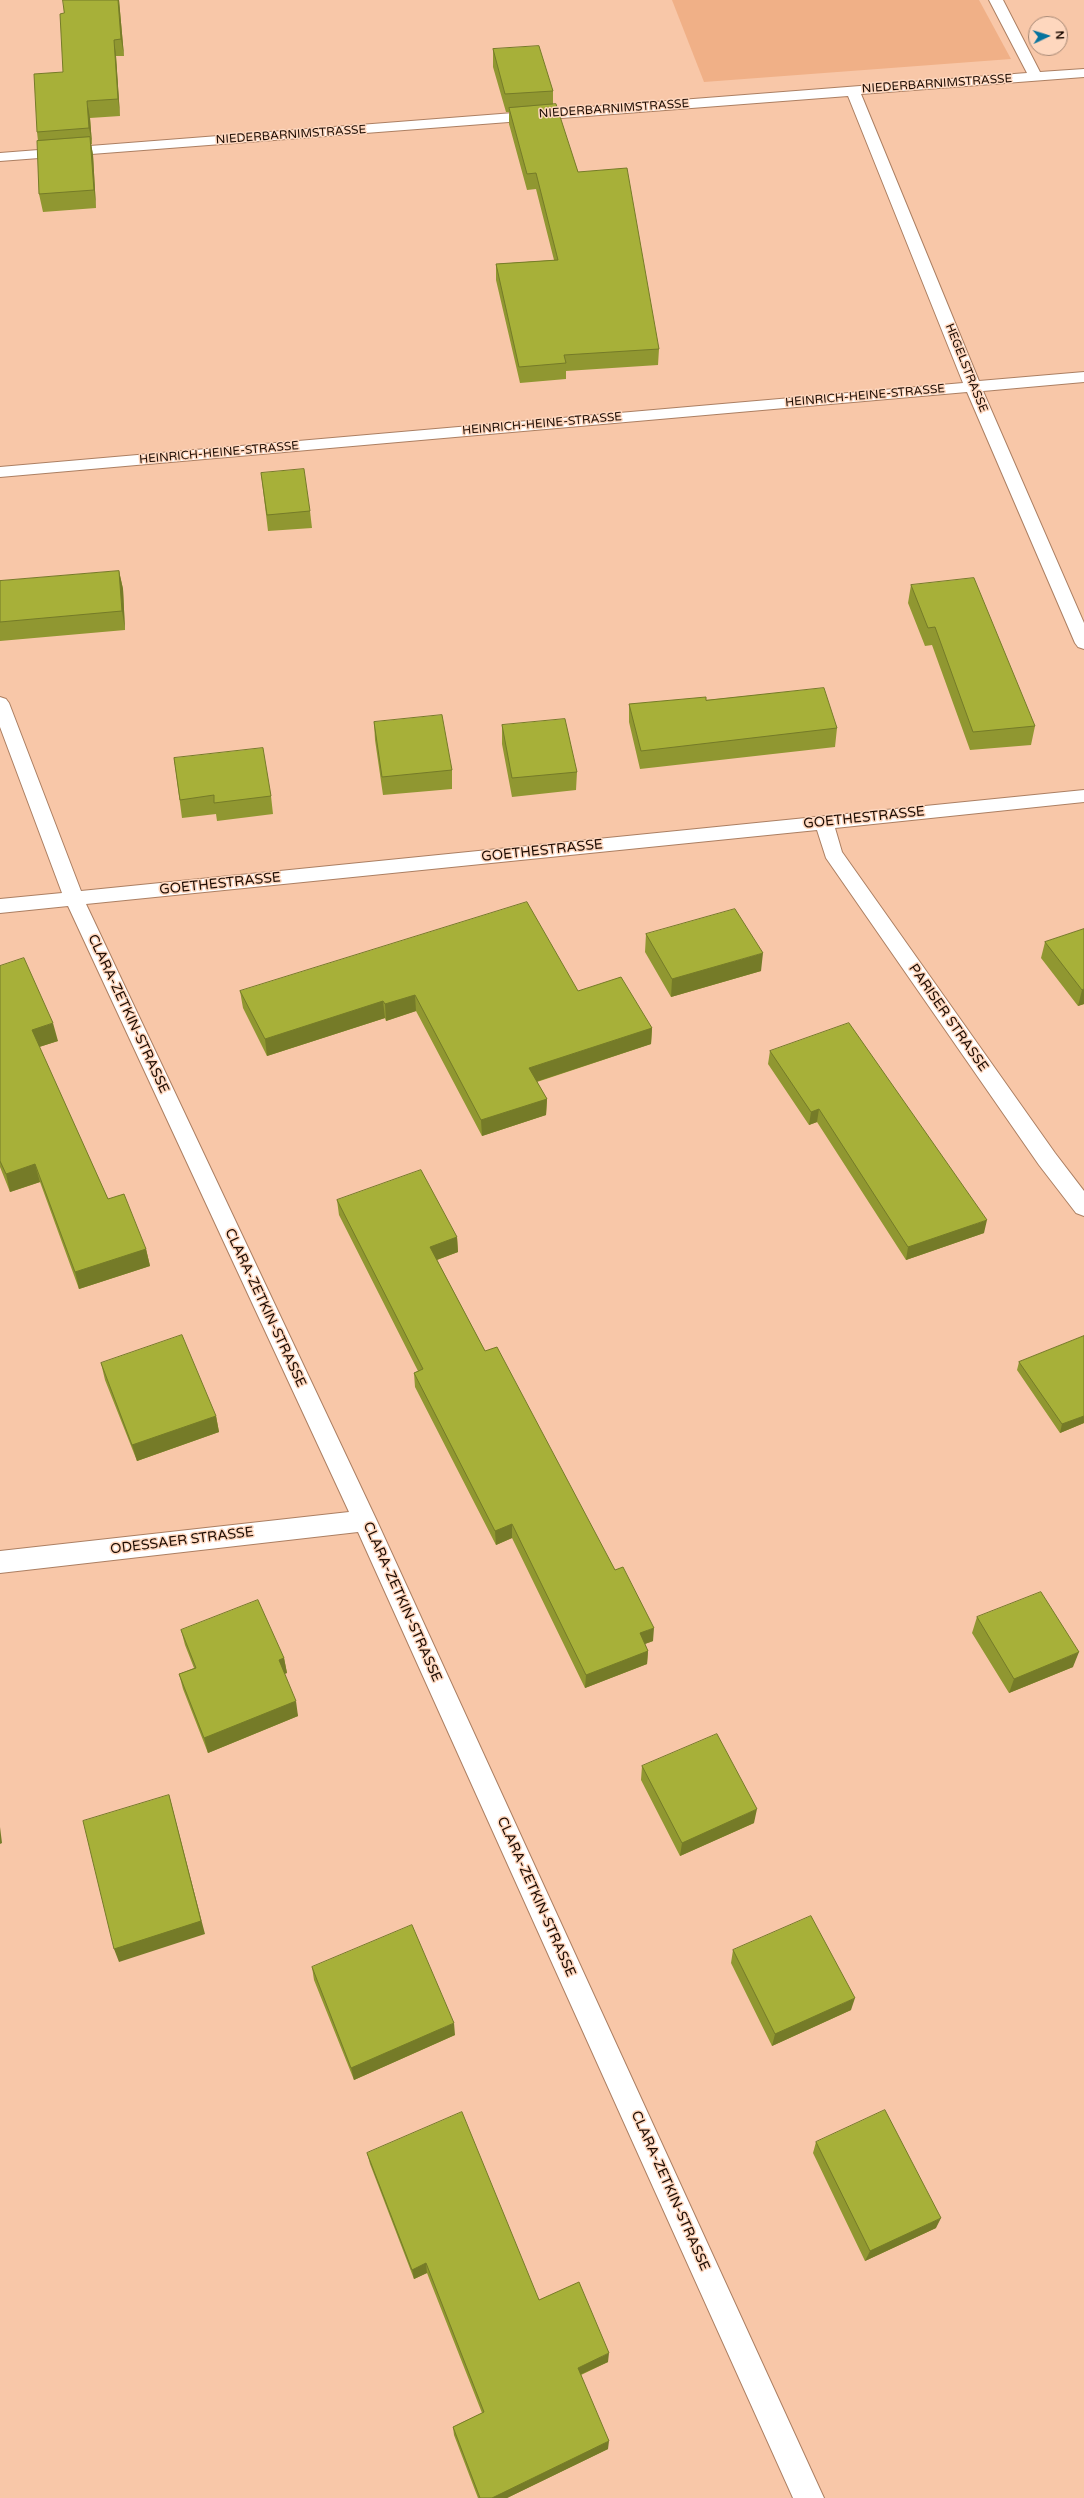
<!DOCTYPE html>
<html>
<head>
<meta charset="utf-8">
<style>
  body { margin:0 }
  #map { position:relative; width:1084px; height:2498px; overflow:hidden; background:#f8c7a8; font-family:"Varela Round",sans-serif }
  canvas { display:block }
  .north { position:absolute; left:1028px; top:16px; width:40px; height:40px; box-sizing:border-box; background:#fed7be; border:1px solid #a48673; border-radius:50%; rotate:86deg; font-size:11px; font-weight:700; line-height:16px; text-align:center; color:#1d0c03 }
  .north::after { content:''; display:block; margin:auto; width:14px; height:18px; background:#05739e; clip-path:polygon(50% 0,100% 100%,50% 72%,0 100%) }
</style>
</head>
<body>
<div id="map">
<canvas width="1084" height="2498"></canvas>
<div class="north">N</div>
</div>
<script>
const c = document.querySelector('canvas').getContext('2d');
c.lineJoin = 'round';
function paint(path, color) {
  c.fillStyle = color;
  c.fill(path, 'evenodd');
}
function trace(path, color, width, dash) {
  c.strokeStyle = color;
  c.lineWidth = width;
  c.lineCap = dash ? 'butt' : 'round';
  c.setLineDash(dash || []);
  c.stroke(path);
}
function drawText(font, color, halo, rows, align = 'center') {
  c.font = font + ' "Varela Round",sans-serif';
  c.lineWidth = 3;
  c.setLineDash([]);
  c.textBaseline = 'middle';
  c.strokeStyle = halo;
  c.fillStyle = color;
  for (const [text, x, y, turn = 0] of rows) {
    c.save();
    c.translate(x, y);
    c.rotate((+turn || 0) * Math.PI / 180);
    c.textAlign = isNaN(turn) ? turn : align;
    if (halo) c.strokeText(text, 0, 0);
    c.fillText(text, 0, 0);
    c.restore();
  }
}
paint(new Path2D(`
  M 672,0 L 979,0 L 1011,59 L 704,82 Z`), '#f0b087');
const minor = new Path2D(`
  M 989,0 L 1003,0 L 1040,72 L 1084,69 L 1084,77 L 861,94 L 979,381 L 1084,372 L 1084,382 L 983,391 L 1084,623 L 1084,649 L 1078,647 L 1075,643 L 967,392 L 0,477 L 0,467 L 963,383 L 848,96 L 0,161 L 0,153 L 1027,73 Z
  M 0,697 L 6,699 L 9,703 L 81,891 L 1084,790 L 1084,802 L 835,828 L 842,852 L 1055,1153 L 1084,1191 L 1084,1216 L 1076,1213 L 1039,1165 L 826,858 L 817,830 L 86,904 L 377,1521 L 824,2498 L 793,2498 L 358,1532 L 0,1573 L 0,1551 L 349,1512 L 68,906 L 0,913 L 0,899 L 62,893 L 0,727 Z`);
trace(minor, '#ac7f62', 2);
paint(minor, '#fff');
paint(new Path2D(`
  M 119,0 L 124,56 L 116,56 L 120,116 L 90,118 L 92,144 L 91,144 L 93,155 L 96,208 L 43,212 L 39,194 L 38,141 L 37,132 L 63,72 L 64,13 Z
  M 493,49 L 553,91 L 553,104 L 578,172 L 659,349 L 658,365 L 566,371 L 566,379 L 520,383 L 496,280 L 496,264 L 554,260 L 536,189 L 527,190 L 509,124 L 509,112 L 506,112 L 493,67 Z
  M 261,473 L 310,511 L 312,528 L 268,531 Z
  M 119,571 L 123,589 L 125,630 L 0,641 L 0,581 Z
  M 911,585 L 1035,726 L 1031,745 L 970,750 L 932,645 L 925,646 L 908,603 Z
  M 706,700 L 837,728 L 835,747 L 640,769 L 629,722 L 629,704 Z
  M 374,722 L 452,770 L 452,789 L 383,795 L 375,740 Z
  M 502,725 L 577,772 L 576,790 L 512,797 L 502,744 Z
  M 174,758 L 271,796 L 273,814 L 217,821 L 216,814 L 182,818 Z
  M 1084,929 L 1084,1004 L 1078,1006 L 1041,958 L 1045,942 Z
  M 646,934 L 761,971 L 671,997 L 645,952 Z
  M 0,966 L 58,1041 L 39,1047 L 108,1199 L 146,1249 L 150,1266 L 79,1289 L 40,1182 L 10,1192 L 0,1167 Z
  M 240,991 L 578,991 L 652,1028 L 651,1044 L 537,1082 L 547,1099 L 546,1115 L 482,1136 L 416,1011 L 386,1021 L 385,1018 L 267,1056 L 243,1008 Z
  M 770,1051 L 984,1233 L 906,1260 L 817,1122 L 809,1125 L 768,1064 Z
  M 337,1200 L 457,1237 L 458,1252 L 437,1260 L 485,1351 L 615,1570 L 653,1641 L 645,1644 L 648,1651 L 647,1664 L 585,1688 L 512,1538 L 496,1545 L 415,1387 L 414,1373 L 418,1371 L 339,1215 Z
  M 1084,1336 L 1084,1423 L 1060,1433 L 1017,1370 L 1019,1362 Z
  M 101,1363 L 216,1416 L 219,1432 L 137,1461 L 105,1380 Z
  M 977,1617 L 1073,1667 L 1009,1693 L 972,1633 Z
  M 181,1630 L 284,1658 L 287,1673 L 284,1674 L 298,1716 L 208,1753 L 183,1689 L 179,1674 L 194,1668 L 185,1645 Z
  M 642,1766 L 754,1823 L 680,1856 L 641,1780 Z
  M 733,1950 L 851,2010 L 772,2046 L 731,1963 Z
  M 312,1967 L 455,2035 L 354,2080 L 314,1980 Z
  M 816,2142 L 936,2228 L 865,2261 L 813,2153 Z
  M 367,2153 L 539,2300 L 608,2362 L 581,2375 L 608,2449 L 507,2498 L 478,2498 L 454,2435 L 453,2427 L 482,2413 L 427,2273 L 414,2279 L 370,2164 Z`), '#909731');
paint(new Path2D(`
  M 118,0 L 119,0 L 124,56 L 121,39 Z
  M 114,40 L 116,56 L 120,116 L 118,99 Z
  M 87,101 L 90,118 L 92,144 L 89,128 Z
  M 90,137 L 93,155 L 96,208 L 94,190 Z
  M 119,571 L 123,589 L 125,630 L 122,611 Z
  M 763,953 L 761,971 L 671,997 L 672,979 Z
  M 1084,989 L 1084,1004 L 1078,1006 L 1082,990 Z
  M 415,995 L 416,1011 L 386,1021 L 385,1004 Z
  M 383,1001 L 385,1018 L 267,1056 L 265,1039 Z
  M 53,1023 L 58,1041 L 36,1048 L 32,1030 Z
  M 652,1028 L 651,1044 L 529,1084 L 529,1068 Z
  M 547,1099 L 546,1115 L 482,1136 L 481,1120 Z
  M 819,1109 L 817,1122 L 809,1125 L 811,1112 Z
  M 35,1164 L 40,1182 L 10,1192 L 6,1174 Z
  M 987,1220 L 984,1233 L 906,1260 L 908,1247 Z
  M 457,1237 L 458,1252 L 431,1262 L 430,1247 Z
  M 146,1249 L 150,1266 L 79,1289 L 75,1272 Z
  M 216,1416 L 219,1432 L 137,1461 L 132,1445 Z
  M 1084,1416 L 1084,1423 L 1060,1433 L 1062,1424 Z
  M 512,1524 L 512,1538 L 496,1545 L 495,1531 Z
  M 654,1628 L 653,1641 L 639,1646 L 640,1633 Z
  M 648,1651 L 647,1664 L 585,1688 L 586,1675 Z
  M 1079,1652 L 1073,1667 L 1009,1693 L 1014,1679 Z
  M 284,1658 L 287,1673 L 281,1675 L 279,1660 Z
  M 296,1701 L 298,1716 L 208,1753 L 204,1738 Z
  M 169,1795 L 205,1934 L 119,1962 L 114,1949 Z
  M 757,1809 L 754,1823 L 680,1856 L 682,1843 Z
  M 0,1827 L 2,1843 L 0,1844 Z
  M 855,1998 L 851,2010 L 772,2046 L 775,2034 Z
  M 454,2023 L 455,2035 L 354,2080 L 351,2068 Z
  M 941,2218 L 936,2228 L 865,2261 L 870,2251 Z
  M 426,2263 L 427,2273 L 414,2279 L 412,2270 Z
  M 609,2353 L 608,2362 L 577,2376 L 578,2368 Z
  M 609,2441 L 608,2449 L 507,2498 L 492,2498 Z`), '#757b28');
const building = new Path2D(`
  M 63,0 L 118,0 L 121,39 L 114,40 L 118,99 L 87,101 L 89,128 L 37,132 L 34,74 L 63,72 L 60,14 L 64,13 Z
  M 539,46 L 553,91 L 505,94 L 493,49 Z
  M 556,104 L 578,172 L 627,168 L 659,349 L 564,355 L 566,363 L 519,367 L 496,264 L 558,260 L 536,173 L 527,174 L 509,108 Z
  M 90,137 L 94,190 L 39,194 L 37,141 Z
  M 304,469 L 310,511 L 267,515 L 261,473 Z
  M 119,571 L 122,611 L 0,622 L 0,581 Z
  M 974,578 L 1035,726 L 973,732 L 935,627 L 928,628 L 911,585 Z
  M 824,688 L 837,728 L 641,751 L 629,704 L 706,697 L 706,700 Z
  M 442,715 L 452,770 L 382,777 L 374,722 Z
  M 565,719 L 577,772 L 512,778 L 502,725 Z
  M 263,748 L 271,796 L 214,803 L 214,795 L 180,800 L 174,758 Z
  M 527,902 L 578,991 L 621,977 L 652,1028 L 529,1068 L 547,1099 L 481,1120 L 415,995 L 385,1004 L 383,1001 L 265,1039 L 240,991 Z
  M 735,909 L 763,953 L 672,979 L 646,934 Z
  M 1084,929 L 1084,989 L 1082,990 L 1045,942 Z
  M 24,958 L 53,1023 L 32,1030 L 108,1199 L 124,1194 L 146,1249 L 75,1272 L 35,1164 L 6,1174 L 0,1161 L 0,966 Z
  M 849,1023 L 987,1220 L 908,1247 L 819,1109 L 811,1112 L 770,1051 Z
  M 421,1170 L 457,1237 L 430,1247 L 485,1351 L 497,1347 L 615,1570 L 623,1567 L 654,1628 L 640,1633 L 648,1651 L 586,1675 L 512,1524 L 495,1531 L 414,1373 L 423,1369 L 337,1200 Z
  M 182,1335 L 216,1416 L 132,1445 L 101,1363 Z
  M 1084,1336 L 1084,1416 L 1062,1424 L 1019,1362 Z
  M 1041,1592 L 1079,1652 L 1014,1679 L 977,1617 Z
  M 258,1600 L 284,1658 L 279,1660 L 296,1701 L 204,1738 L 179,1674 L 196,1668 L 181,1630 Z
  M 717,1734 L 757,1809 L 682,1843 L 642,1766 Z
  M 169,1795 L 201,1921 L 114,1949 L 83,1821 Z
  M 811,1916 L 855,1998 L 775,2034 L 733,1950 Z
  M 412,1925 L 454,2023 L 351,2068 L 312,1967 Z
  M 885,2110 L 941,2218 L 870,2251 L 816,2142 Z
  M 462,2112 L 539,2300 L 579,2282 L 609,2353 L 578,2368 L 609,2441 L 492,2498 L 480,2498 L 453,2427 L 484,2412 L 426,2263 L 412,2270 L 367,2153 Z`);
paint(building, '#a7b039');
trace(building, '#757b28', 1);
drawText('12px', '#1d0c03', '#fed7be', [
  ["NIEDERBARNIMSTRASSE",937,84,-4],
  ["NIEDERBARNIMSTRASSE",614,109,-4],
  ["NIEDERBARNIMSTRASSE",291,135,-4],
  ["HEGELSTRASSE",966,368,68],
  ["HEINRICH-HEINE-STRASSE",865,396,-5],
  ["HEINRICH-HEINE-STRASSE",542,424,-5],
  ["HEINRICH-HEINE-STRASSE",219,453,-5]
]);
drawText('14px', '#1d0c03', '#fed7be', [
  ["GOETHESTRASSE",864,818,-6],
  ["GOETHESTRASSE",542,851,-6],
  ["GOETHESTRASSE",220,884,-6],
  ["CLARA-ZETKIN-STRASSE",128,1014,65],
  ["PARISER STRASSE",948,1018,55],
  ["CLARA-ZETKIN-STRASSE",265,1308,65],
  ["ODESSAER STRASSE",182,1541,-7],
  ["CLARA-ZETKIN-STRASSE",402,1602,66],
  ["CLARA-ZETKIN-STRASSE",536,1897,66],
  ["CLARA-ZETKIN-STRASSE",670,2191,66]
]);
</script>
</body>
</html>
